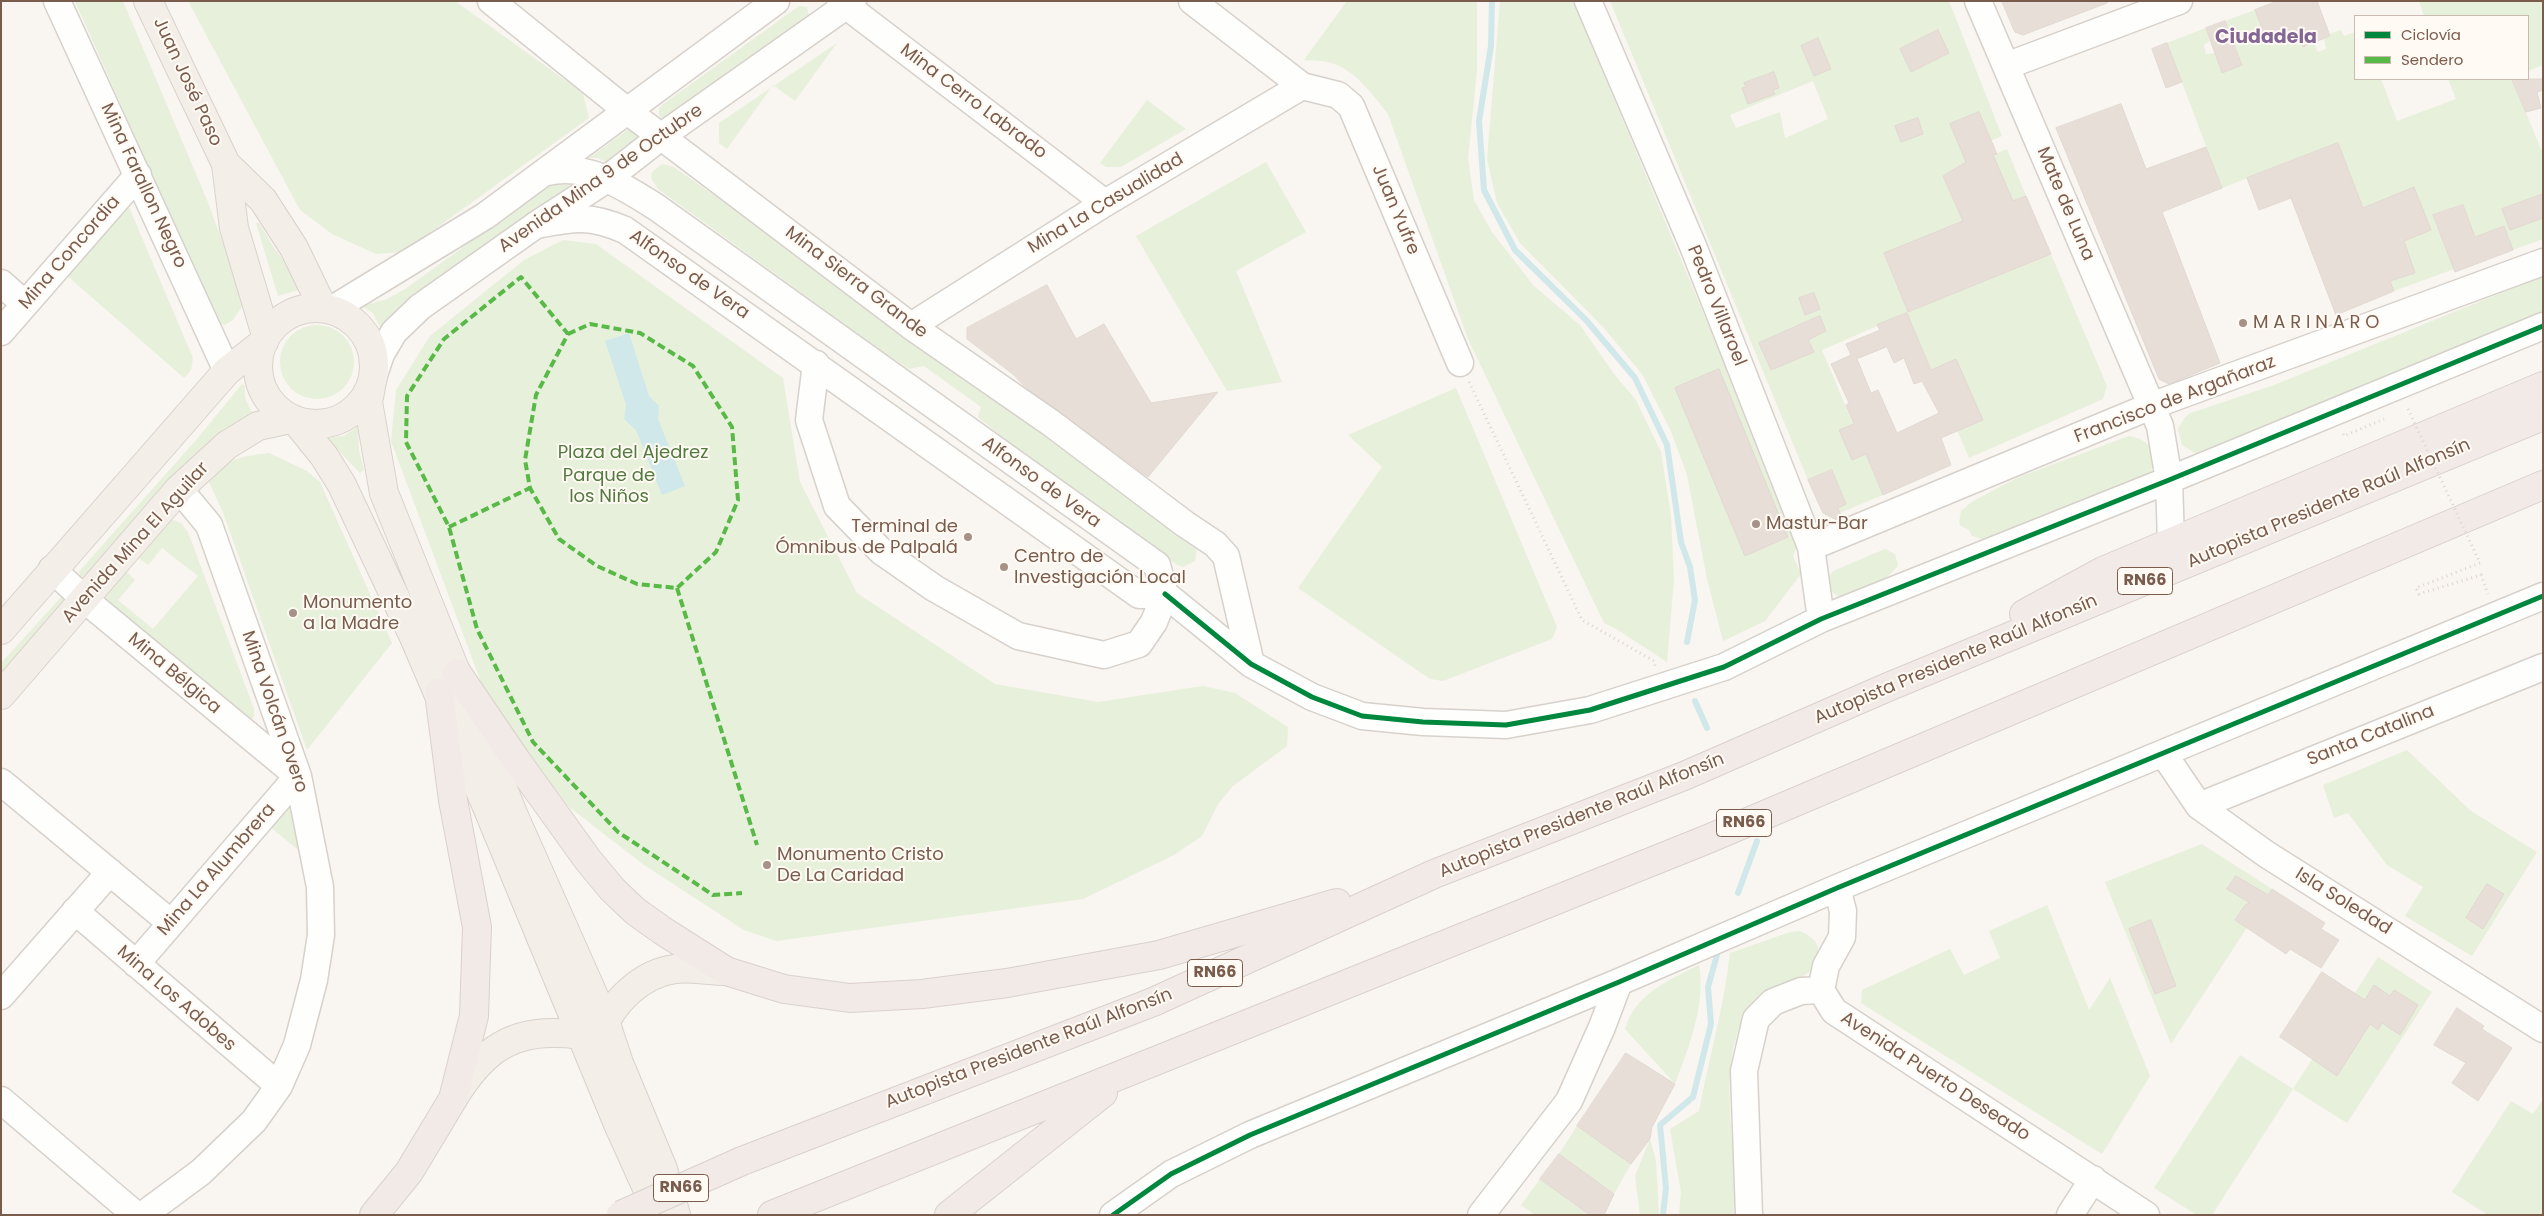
<!DOCTYPE html>
<html>
<head>
<meta charset="utf-8">
<style>
  body { margin:0 }
  #map { position:relative; width:2544px; height:1216px; overflow:hidden; background:#f9f5f0; font-family:Poppins,sans-serif }
  canvas { display:block }
  .frame { position:absolute; inset:0; border:2px solid #7a5c4d; pointer-events:none }
  .legend { position:absolute; left:2354px; top:15px; width:175px; height:65px; box-sizing:border-box; background:#fffaf3; border:1px solid #cabbb1; margin:0; padding:6px 9px; list-style:none; font-size:15px; color:#7a5c4d }
  .legend li { display:flex; align-items:center; gap:10px; height:25px }
  .legend b { width:25px; border:1px solid #cabbb1 }
</style>
</head>
<body>
<div id="map">
<canvas width="2544" height="1216"></canvas>
<div class="frame"></div>
<ul class="legend">
<li><b style="height:6px;background:#00873e"></b>Ciclovía</li>
<li><b style="height:6px;background:#58b947"></b>Sendero</li>
</ul>
</div>
<script>
const c = document.querySelector('canvas').getContext('2d');
c.lineJoin = 'round';
function paint(path, color) {
  c.fillStyle = color;
  c.fill(path, 'evenodd');
}
function trace(path, color, width, dash) {
  c.strokeStyle = color;
  c.lineWidth = width;
  c.lineCap = dash ? 'butt' : 'round';
  c.setLineDash(dash || []);
  c.stroke(path);
}
function drawText(font, color, halo, rows, align = 'center') {
  c.font = font + ' Poppins,sans-serif';
  c.lineWidth = 4;
  c.setLineDash([]);
  c.textBaseline = 'middle';
  c.strokeStyle = halo;
  c.fillStyle = color;
  for (const [text, x, y, turn = 0] of rows) {
    c.save();
    c.translate(x, y);
    c.rotate((+turn || 0) * Math.PI / 180);
    c.textAlign = isNaN(turn) ? turn : align;
    if (halo) c.strokeText(text, 0, 0);
    c.fillText(text, 0, 0);
    c.restore();
  }
}
paint(new Path2D(`
  M 75,1 L 123,1 L 207,200 L 239,287 L 243,305 L 233,320 L 225,325 L 217,322 Z
  M 188,1 L 455,1 L 583,93 L 589,118 L 403,252 L 376,254 L 332,234 L 300,210 Z
  M 1347,1 L 1477,1 L 1477,71 L 1468,158 L 1474,200 L 1492,232 L 1534,286 L 1580,325 L 1614,374 L 1636,400 L 1661,452 L 1671,516 L 1674,580 L 1667,662 L 1618,630 L 1604,623 L 1468,339 L 1388,114 C 1375,97 1353,68 1331,63 C 1323,60 1312,61 1304,60 Z
  M 1500,1 L 1573,1 L 1799,542 L 1793,556 L 1801,574 L 1765,621 L 1723,641 L 1707,579 L 1687,475 L 1671,431 L 1642,374 L 1604,328 L 1520,243 L 1497,203 L 1487,159 Z
  M 1610,1 L 1949,1 L 2002,136 L 1964,152 L 1967,162 L 1943,176 L 1958,209 L 1993,155 L 2007,149 L 2026,196 L 1884,254 L 1908,312 L 2051,254 L 2107,386 L 2103,399 L 1969,458 L 1907,313 L 1822,350 L 1883,495 L 1840,513 L 1838,507 L 1846,503 L 1832,470 L 1808,480 ZM 1813,81 L 1828,119 L 1785,138 L 1780,112 L 1736,128 L 1730,115 Z
  M 2419,1 L 2543,1 L 2543,65 L 2528,71 L 2528,16 L 2424,16 Z
  M 799,6 L 807,7 L 809,15 L 807,18 L 666,119 L 659,116 L 659,108 L 662,105 Z
  M 2255,10 L 2268,43 L 2297,31 L 2303,47 L 2314,44 L 2318,52 L 2326,49 L 2324,39 L 2330,36 L 2330,34 L 2341,30 L 2344,36 L 2355,32 L 2355,79 L 2381,79 L 2397,121 L 2456,99 L 2448,79 L 2512,79 L 2543,154 L 2543,239 L 2513,250 L 2504,226 L 2475,237 L 2462,205 L 2433,215 L 2454,269 L 2394,291 L 2338,143 L 2222,188 L 2167,43 L 2206,28 L 2210,41 L 2204,45 L 2206,54 L 2215,53 L 2222,73 L 2242,64 L 2225,21 Z
  M 837,43 L 795,101 L 773,85 L 727,149 L 719,143 L 719,123 Z
  M 1147,100 L 1186,129 L 1121,167 L 1106,167 L 1100,163 Z
  M 629,129 L 633,129 L 639,134 L 639,138 L 608,163 L 598,158 L 589,158 Z
  M 1266,162 L 1306,232 L 1236,271 L 1282,382 L 1227,391 L 1136,236 Z
  M 662,164 L 674,167 L 798,254 L 1193,542 L 1197,548 L 1195,561 L 1183,567 L 1177,565 L 1023,454 L 978,417 L 981,407 L 924,366 L 909,369 L 883,352 L 658,189 L 651,178 L 652,172 Z
  M 552,183 L 575,186 L 381,329 L 373,313 L 362,306 L 387,299 L 405,289 Z
  M 126,200 L 193,358 L 191,370 L 184,378 L 64,273 Z
  M 256,223 L 259,223 L 275,249 L 305,288 L 278,296 Z
  M 563,240 L 596,244 L 783,378 L 800,482 L 857,593 L 995,684 L 1098,702 L 1203,686 L 1235,693 L 1288,727 L 1287,746 L 1233,786 L 1218,804 L 1202,836 L 1174,855 L 1083,899 L 776,941 L 744,930 L 644,865 L 568,806 L 488,701 L 391,441 L 396,390 L 430,336 L 524,260 Z
  M 2543,276 L 2543,312 L 2206,454 L 2197,454 L 2182,445 L 2178,429 L 2185,417 L 2191,413 L 2274,385 Z
  M280 362a37 37 0 1 1 74 0a37 37 0 1 1-74 0Z
  M 242,384 L 245,386 C 243,399 249,407 256,417 L 224,429 L 88,580 L 81,579 L 79,572 L 82,568 L 197,439 Z
  M 1456,388 L 1557,627 L 1552,639 L 1443,681 L 1430,679 L 1298,588 L 1382,467 L 1348,435 Z
  M 358,426 L 359,451 L 364,470 L 360,473 L 328,440 L 331,437 L 344,436 Z
  M 2129,436 C 2151,439 2160,456 2149,476 L 1988,541 L 1972,536 L 1969,530 L 1961,526 L 1959,523 L 1961,511 L 1973,501 L 2019,477 Z
  M 269,453 L 307,471 L 320,482 L 392,643 L 307,750 L 224,515 L 209,482 C 228,457 240,457 269,453 Z
  M 169,518 L 181,523 L 188,532 L 254,709 L 254,716 L 251,721 L 103,598 L 104,593 L 125,570 L 135,580 L 118,600 L 153,629 L 198,576 L 162,548 L 148,565 L 137,557 Z
  M 1885,549 L 1895,554 L 1898,565 C 1888,582 1859,592 1840,597 L 1830,591 L 1827,580 L 1833,571 Z
  M 62,596 L 69,599 L 1,684 L 1,663 Z
  M 2407,750 L 2471,811 L 2537,852 L 2472,956 L 2405,916 L 2423,887 L 2387,865 L 2348,813 L 2334,818 L 2323,785 Z
  M 297,787 L 311,860 L 265,823 Z
  M 2202,844 L 2272,889 L 2171,1044 L 2105,882 Z
  M 2047,905 L 2089,1010 L 2110,978 L 2150,1076 L 2102,1154 L 1861,1003 L 1862,990 L 1950,949 L 1964,975 L 2000,958 L 1989,931 Z
  M 1800,931 C 1809,935 1816,939 1818,948 C 1825,978 1782,981 1765,993 C 1760,996 1753,1004 1749,1009 C 1720,1054 1731,1115 1734,1165 C 1735,1182 1734,1198 1734,1215 L 1679,1215 L 1681,1192 L 1670,1129 L 1699,1111 C 1709,1058 1724,1007 1730,953 L 1790,932 Z
  M 2378,957 L 2432,992 L 2347,1123 L 2293,1089 L 2212,1215 L 2197,1215 L 2154,1188 L 2240,1055 L 2293,1089 Z
  M 1699,965 C 1706,1004 1689,1047 1675,1084 L 1625,1029 C 1635,994 1669,980 1699,965 Z
  M 2543,1099 L 2543,1215 L 2488,1215 L 2452,1192 L 2511,1101 L 2533,1114 Z
  M 1577,1126 L 1631,1164 L 1614,1194 L 1559,1154 Z
  M 1650,1139 L 1656,1161 L 1659,1215 L 1640,1215 L 1635,1176 Z
  M 1540,1179 L 1590,1215 L 1535,1215 L 1521,1205 Z`), '#e7f0db');
paint(new Path2D(`
  M 629,333 L 649,396 L 659,406 L 658,419 L 685,486 L 662,495 L 636,430 L 624,419 L 626,405 L 605,341 Z`), '#d0e8ea');
trace(new Path2D(`
  M 1492,1 L 1491,46 L 1479,121 L 1484,190 L 1515,250 L 1586,320 L 1635,378 L 1667,445 L 1681,542 L 1690,567 L 1695,600 L 1687,642
  M 1695,701 L 1707,728
  M 1738,893 L 1757,841
  M 1663,1215 L 1666,1188 L 1660,1125 L 1693,1097 L 1711,1024 L 1708,987 L 1717,955`), '#d0e8ea', 6);
const building = new Path2D(`
  M 2002,1 L 2107,1 L 2107,3 L 2023,35 L 2015,32 Z
  M 2278,1 L 2317,1 L 2330,36 L 2303,47 L 2297,31 L 2268,44 L 2255,10 Z
  M 2225,21 L 2242,65 L 2222,73 L 2206,28 Z
  M 1938,30 L 1949,53 L 1911,72 L 1900,49 Z
  M 1818,38 L 1831,69 L 1814,76 L 1801,46 Z
  M 2167,43 L 2182,82 L 2166,88 L 2152,49 Z
  M 1774,72 L 1779,88 L 1773,90 L 1775,94 L 1748,104 L 1742,88 L 1746,87 L 1744,83 Z
  M 2512,79 L 2543,79 L 2543,90 L 2537,92 L 2541,108 L 2526,112 Z
  M 2121,104 L 2146,169 L 2206,147 L 2222,188 L 2162,212 L 2220,363 L 2169,384 L 2159,379 L 2056,128 Z
  M 1979,112 L 1997,154 L 1993,155 L 2013,201 L 2026,196 L 2051,254 L 1908,312 L 1884,253 L 1963,221 L 1943,176 L 1966,162 L 1950,124 Z
  M 1918,118 L 1923,134 L 1901,142 L 1895,126 Z
  M 2338,143 L 2363,208 L 2414,187 L 2431,230 L 2404,241 L 2415,273 L 2390,281 L 2394,291 L 2336,315 L 2291,198 L 2259,210 L 2247,178 Z
  M 2543,194 L 2543,218 L 2510,230 L 2502,209 Z
  M 2463,205 L 2475,237 L 2504,226 L 2513,250 L 2455,272 L 2433,215 Z
  M 1047,285 L 1076,339 L 1104,324 L 1151,403 L 1218,392 L 1148,477 L 1024,386 L 1014,375 L 967,339 L 967,328 Z
  M 1814,293 L 1820,309 L 1805,315 L 1799,298 Z
  M 1907,313 L 1931,370 L 1956,359 L 1983,420 L 1941,438 L 1951,465 L 1883,495 L 1866,454 L 1852,460 L 1839,430 L 1854,424 L 1846,405 L 1849,403 L 1831,364 L 1851,355 L 1846,344 L 1880,330 L 1877,325 ZM 1887,347 L 1894,363 L 1904,358 L 1914,384 L 1922,381 L 1939,413 L 1897,433 L 1878,390 L 1871,393 L 1857,359 Z
  M 1820,316 L 1826,331 L 1808,340 L 1814,352 L 1771,370 L 1759,343 Z
  M 1719,369 L 1788,537 L 1745,556 L 1675,388 Z
  M 1832,470 L 1846,504 L 1838,508 L 1842,518 L 1837,520 L 1823,513 L 1808,480 Z
  M 2236,876 L 2268,895 L 2272,889 L 2325,923 L 2321,929 L 2339,940 L 2321,968 L 2290,949 L 2286,954 L 2235,920 L 2245,905 L 2250,903 L 2227,889 Z
  M 2487,884 L 2504,894 L 2483,929 L 2466,918 Z
  M 2151,920 L 2176,986 L 2155,994 L 2129,929 Z
  M 2322,972 L 2365,1000 L 2374,985 L 2390,996 L 2394,990 L 2418,1005 L 2400,1035 L 2382,1023 L 2378,1030 L 2370,1024 L 2337,1076 L 2280,1037 Z
  M 2457,1008 L 2484,1026 L 2482,1029 L 2512,1048 L 2478,1101 L 2452,1083 L 2466,1063 L 2434,1045 Z
  M 1626,1053 L 1675,1084 L 1652,1127 L 1650,1139 L 1631,1164 L 1577,1126 Z
  M 1559,1154 L 1614,1194 L 1604,1215 L 1590,1215 L 1540,1179 Z`);
paint(building, '#e6ded7');
trace(building, '#e2d8d2', 1);
const minor = new Path2D(`
  M 57,1 L 227,371
  M 491,1 L 626,110 L 911,326 L 1051,423 L 1185,524 L 1215,544 L 1226,556 L 1251,664
  M 840,1 L 1105,203
  M 1192,1 L 1302,86 L 1338,95 L 1351,106 L 1460,363
  M 1588,1 L 1693,246 L 1811,547 L 1821,619
  M 1978,1 L 2160,426 L 2169,480 L 2171,542
  M 2006,66 L 2179,1
  M 547,172 C 588,163 623,186 656,207 L 1157,565 L 1165,594
  M 536,225 C 573,218 589,214 625,230 L 1139,595 L 1165,594
  M 1,283 L 25,304
  M 331,310 L 485,216 L 776,1
  M 911,326 L 1105,203 L 1302,86
  M 1,332 L 138,175
  M 816,364 L 809,420 L 837,506 L 881,551 L 934,588 L 1018,636 L 1104,655 L 1139,644 L 1154,622 L 1165,594
  M 373,378 L 381,354 L 394,332 L 420,307 L 536,225 L 607,179 L 663,135 L 853,1
  M 1811,547 L 2151,406 L 2543,262
  M 52,569 L 84,599 L 298,776 L 136,964
  M 1165,594 L 1251,664 L 1312,697 L 1362,716 L 1423,722 L 1506,725 L 1590,710 L 1724,667 L 1821,619 L 2169,480 L 2543,326
  M 2163,753 L 2199,806 L 2266,854 L 2543,1029
  M 1,782 L 171,923
  M 2199,806 L 2543,667
  M 1837,888 L 1843,911 L 1842,937 L 1826,966 L 1821,990 L 1834,1011 L 2146,1215
  M 75,911 L 279,1086
  M 1,996 L 110,872
  M 1,1100 L 136,1215
  M 143,1215 L 201,1172 L 254,1121 L 279,1086 L 297,1045 L 314,980 L 321,935 L 320,887 L 298,776 L 209,525 L 179,489
  M 1113,1215 L 1171,1174 L 1250,1135 L 1619,982 L 1837,888 L 2543,596
  M 1481,1215 L 1569,1101 L 1602,1027 L 1619,982
  M 1749,1215 L 1744,1071 L 1756,1019 L 1773,1002 L 1801,991 L 1821,990
  M 2070,1215 L 2093,1179`);
const major = new Path2D(`
  M 148,1 L 226,164 L 234,228 L 266,335
  M 226,164 L 263,200 L 294,248 L 323,308
  M258 366a58 58 0 1 1 116 0a58 58 0 1 1-116 0Z
  M 371,387 L 368,402 L 384,493 L 514,816 L 605,1021 L 619,1063 L 663,1169 L 676,1215
  M 295,420 L 324,456 L 342,485 L 413,635 L 487,807 L 618,1124 L 659,1215
  M 1,630 L 227,371 L 264,342
  M 1,695 L 179,489 L 227,445 L 258,426 L 290,419
  M 601,1035 C 609,1004 642,973 675,969 C 691,967 710,971 726,971
  M 454,1097 C 479,1057 505,1032 555,1033 C 571,1033 581,1034 595,1042`);
const highway = new Path2D(`
  M 2024,614 L 2103,571 L 2543,386
  M 457,673 L 516,760 L 588,860 L 612,889 L 635,911 L 663,931 L 726,971 L 784,989 L 850,998 L 922,994 L 1007,983 L 1159,955 L 1337,903
  M 742,1161 L 1153,1002 L 1434,874 L 1684,776 L 1888,687 L 2543,416
  M 374,1215 L 409,1172 L 453,1099 L 474,1016 L 477,927 L 453,800 L 439,693
  M 772,1215 L 1708,839 L 2543,485
  M 949,1215 L 1103,1093`);
trace(minor, '#d7d1cb', 29);
trace(major, '#dad1cc', 30);
trace(highway, '#dad1cc', 30);
trace(new Path2D(`
  M 1469,382 L 1582,620 L 1654,661 L 1655,666
  M 2343,434 L 2344,436 L 2384,419
  M 2480,563 L 2416,588 L 2419,594 L 2481,575 L 2488,594`), '#dcd5d0', 3, [1, 4]);
trace(minor, '#fefefd', 26);
trace(major, '#f3eee8', 28);
trace(highway, '#f2eae7', 28);
const highwayBridge = new Path2D(`
  M 621,1215 L 742,1161`);
trace(highwayBridge, '#dad1cc', 30, []);
trace(new Path2D(`
  M 2408,409 L 2480,563`), '#dcd5d0', 3, [1, 4]);
trace(highwayBridge, '#f2eae7', 28);
trace(new Path2D(`
  M 568,334 L 590,324 L 640,333 L 693,366 L 732,427 L 738,500 L 716,552 L 677,588 L 637,584 L 597,566 L 559,539 L 530,488 L 525,460 L 536,395 L 568,334 L 521,277 L 444,339 L 407,396 L 406,442 L 449,527 L 477,629 L 533,742 L 618,832 L 713,895 L 742,893
  M 449,527 L 530,488
  M 677,588 L 757,845`), '#58b947', 4, [8, 4]);
trace(new Path2D(`
  M 1165,594 L 1251,664 L 1312,697 L 1362,716 L 1423,722 L 1506,725 L 1590,710 L 1724,667 L 1821,619 L 2169,480 L 2543,326
  M 1113,1215 L 1171,1174 L 1250,1135 L 1619,982 L 1837,888 L 2543,596`), '#00873e', 5);
for (const [x, y, r, color] of [
  [2243,323,5,"#a69286"],
  [1756,524,5,"#a69286"],
  [968,537,5,"#a69286"],
  [1004,567,5,"#a69286"],
  [293,613,5,"#a69286"],
  [767,865,5,"#a69286"]
]) {
  const dot = new Path2D();
  dot.arc(x, y, r, 0, 2 * Math.PI);
  c.fillStyle = color;
  c.fill(dot);
  trace(dot, '#fffaf3', 2);
}
for (const [x, y, w] of [
  [2145,581,55],
  [1744,823,55],
  [1215,973,55],
  [681,1188,55]
]) {
  const box = new Path2D();
  box.roundRect(x - w / 2, y - 13.5, w, 27, 4);
  c.fillStyle = '#fffaf3';
  c.fill(box);
  trace(box, '#7a5c4d', 1);
}
drawText('bold 16px', '#7a5c4d', null, [
  ["RN66",2145,581],
  ["RN66",1744,823],
  ["RN66",1215,973],
  ["RN66",681,1188]
]);
drawText('18px', '#7a5c4d', '#fffaf3', [
  ["Juan José Paso",187,82,65],
  ["Mina Cerro Labrado",973,102,37],
  ["Avenida Mina 9 de Octubre",601,179,-35],
  ["Mina Farallon Negro",143,186,65],
  ["Mina La Casualidad",1106,204,-31],
  ["Mate de Luna",2065,204,67],
  ["Juan Yufre",1395,210,67],
  ["Mina Concordia",70,253,-49],
  ["Alfonso de Vera",689,275,35],
  ["Mina Sierra Grande",856,283,37],
  ["Pedro Villaroel",1716,306,68],
  ["Francisco de Argañaraz",2175,400,-21],
  ["Alfonso de Vera",1041,483,36],
  ["Autopista Presidente Raúl Alfonsín",2329,504,-23],
  ["Avenida Mina El Aguilar",136,543,-48],
  ["Autopista Presidente Raúl Alfonsín",1956,660,-23],
  ["Mina Bélgica",174,674,40],
  ["Mina Volcán Overo",274,712,71],
  ["Santa Catalina",2371,736,-22],
  ["Autopista Presidente Raúl Alfonsín",1582,816,-22],
  ["Mina La Alumbrera",217,870,-49],
  ["Isla Soledad",2343,902,32],
  ["Mina Los Adobes",176,999,41],
  ["Autopista Presidente Raúl Alfonsín",1029,1049,-21],
  ["Avenida Puerto Deseado",1935,1077,33]
]);
drawText('18px', '#7a5c4d', '#fffaf3', [
  ["M A R I N A R O",2253,323],
  ["Mastur-Bar",1766,524],
  ["Terminal de",958,527,"right"],
  ["Ómnibus de Palpalá",958,548,"right"],
  ["Centro de",1014,557],
  ["Investigación Local",1014,578],
  ["Monumento",303,603],
  ["a la Madre",303,624],
  ["Monumento Cristo",777,855],
  ["De La Caridad",777,876]
], 'left');
drawText('18px', '#537a41', '#fffaf3', [
  ["Plaza del Ajedrez",633,453],
  ["Parque de",609,476],
  ["los Niños",609,497]
]);
drawText('bold 19px', '#846695', '#fffaf3', [
  ["Ciudadela",2266,38]
]);
</script>
</body>
</html>
